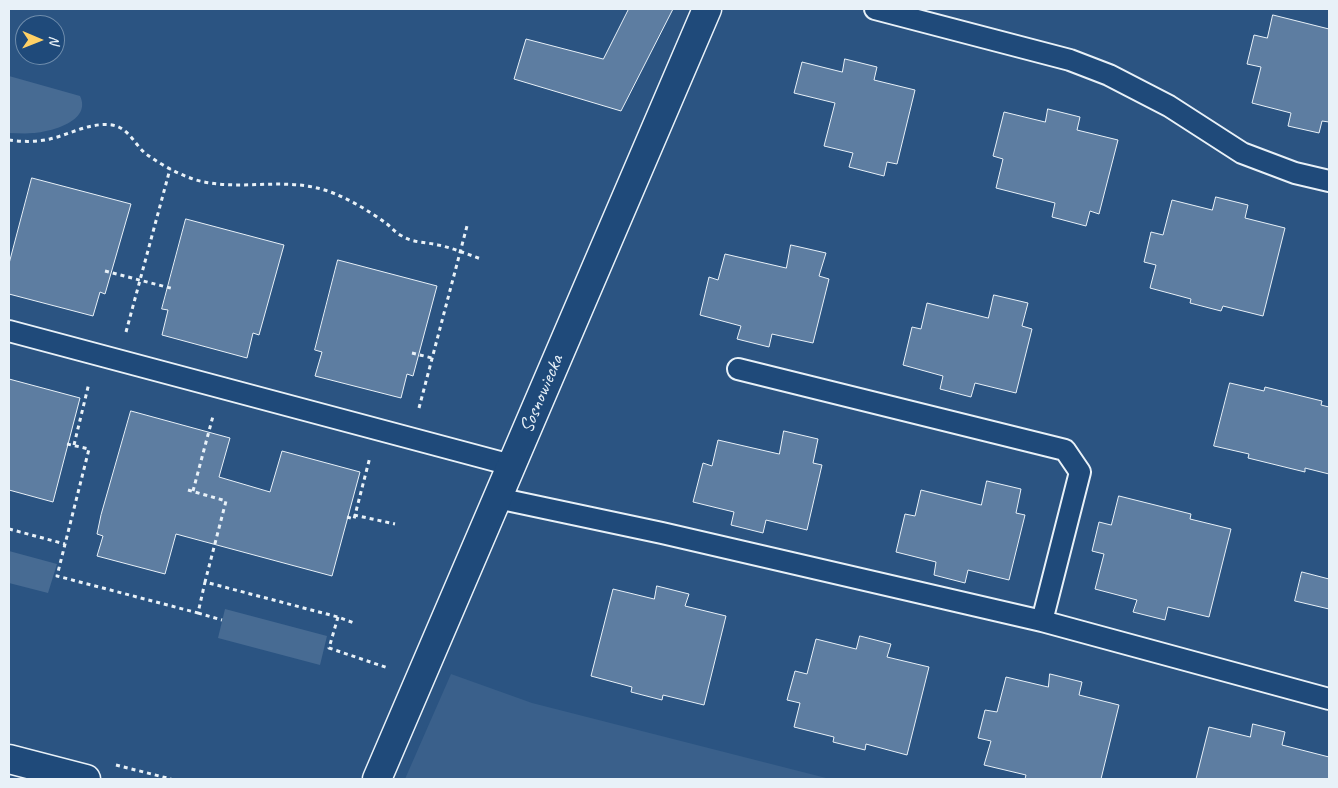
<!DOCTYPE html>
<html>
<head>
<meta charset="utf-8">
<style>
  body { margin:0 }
  #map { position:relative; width:1338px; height:788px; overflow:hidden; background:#2b5482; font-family:Caveat,sans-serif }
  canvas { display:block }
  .frame { position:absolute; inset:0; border:10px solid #e8f1f8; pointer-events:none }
  .north { position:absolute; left:15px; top:15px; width:50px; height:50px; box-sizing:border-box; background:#1f4a7a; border:1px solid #6f8dac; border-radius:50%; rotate:91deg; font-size:14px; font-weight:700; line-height:20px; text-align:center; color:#e8f1f8 }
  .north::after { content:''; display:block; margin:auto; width:18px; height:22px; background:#ffd166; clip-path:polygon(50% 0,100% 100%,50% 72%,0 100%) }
</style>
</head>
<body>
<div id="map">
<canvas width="1338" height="788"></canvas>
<div class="frame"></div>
<div class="north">N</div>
</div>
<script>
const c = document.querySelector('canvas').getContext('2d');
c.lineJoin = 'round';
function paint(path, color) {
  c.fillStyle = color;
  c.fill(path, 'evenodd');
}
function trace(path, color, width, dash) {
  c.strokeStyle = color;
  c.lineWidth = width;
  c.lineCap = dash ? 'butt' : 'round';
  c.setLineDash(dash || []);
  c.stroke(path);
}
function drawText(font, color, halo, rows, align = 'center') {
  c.font = font + ' Caveat,sans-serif';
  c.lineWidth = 4;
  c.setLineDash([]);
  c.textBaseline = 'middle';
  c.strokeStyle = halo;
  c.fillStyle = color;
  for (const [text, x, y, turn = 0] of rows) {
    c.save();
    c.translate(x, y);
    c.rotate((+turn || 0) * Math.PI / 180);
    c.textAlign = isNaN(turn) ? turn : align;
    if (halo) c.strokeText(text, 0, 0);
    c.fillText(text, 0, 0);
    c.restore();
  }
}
paint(new Path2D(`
  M 451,674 L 532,703 L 830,779 L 405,779 Z`), '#3a608b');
paint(new Path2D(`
  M 9,76 L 80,96 C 92,121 51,132 33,133 C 25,134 17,133 9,133 Z
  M 9,551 L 57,564 L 48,593 L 9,583 Z
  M 225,609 L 327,636 L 320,665 L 218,638 Z`), '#476b93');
const building = new Path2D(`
  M 629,9 L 673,9 L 621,111 L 514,79 L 526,39 L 603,59 Z
  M 1273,15 L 1329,29 L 1329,122 L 1322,121 L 1319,133 L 1288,126 L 1291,113 L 1252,103 L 1261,67 L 1247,64 L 1254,35 L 1267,38 Z
  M 845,59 L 877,67 L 874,80 L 915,90 L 897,164 L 887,162 L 884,176 L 849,167 L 853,153 L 824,146 L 835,103 L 794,93 L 802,62 L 842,72 Z
  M 1048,109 L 1080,117 L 1077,130 L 1118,140 L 1099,214 L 1090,211 L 1086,226 L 1052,217 L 1055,203 L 996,188 L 1003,159 L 993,156 L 1004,112 L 1045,122 Z
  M 32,178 L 131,204 L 105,294 L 100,292 L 93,316 L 9,294 L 9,264 Z
  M 1216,197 L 1248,205 L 1245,218 L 1285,228 L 1263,316 L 1223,306 L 1221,311 L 1190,303 L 1191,299 L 1150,288 L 1156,265 L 1144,262 L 1151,232 L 1163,235 L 1172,200 L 1212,210 Z
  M 186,219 L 284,245 L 259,335 L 253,333 L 247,358 L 162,335 L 168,310 L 162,309 Z
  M 791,245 L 826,253 L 819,276 L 829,279 L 813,343 L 772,334 L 769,347 L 737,339 L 741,326 L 700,315 L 709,277 L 718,280 L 725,254 L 786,268 Z
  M 338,260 L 437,286 L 413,376 L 407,374 L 401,398 L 315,376 L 322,352 L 315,350 Z
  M 994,295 L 1028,303 L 1022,326 L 1032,329 L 1016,393 L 975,383 L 971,397 L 940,389 L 943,376 L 903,365 L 912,327 L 921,329 L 927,303 L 988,318 Z
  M 9,379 L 80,398 L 53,502 L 9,490 Z
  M 1230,383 L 1264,391 L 1265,387 L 1322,401 L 1321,405 L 1329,407 L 1329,474 L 1305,468 L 1305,472 L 1248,458 L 1249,454 L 1214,446 Z
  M 131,411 L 230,438 L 219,477 L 270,492 L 282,451 L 360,472 L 332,576 L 176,534 L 165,574 L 97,556 L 103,536 L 97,534 L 101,515 Z
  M 784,431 L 818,439 L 813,463 L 822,465 L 807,530 L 766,520 L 763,533 L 731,525 L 734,512 L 693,502 L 703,463 L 712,466 L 718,440 L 779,454 Z
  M 987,481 L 1021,489 L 1016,513 L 1025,515 L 1009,580 L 968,570 L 965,583 L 934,575 L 936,562 L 896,552 L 905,514 L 915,516 L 921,490 L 981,505 Z
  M 1119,496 L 1191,514 L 1190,519 L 1231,529 L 1209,617 L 1168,607 L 1165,620 L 1133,612 L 1137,600 L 1095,589 L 1104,554 L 1092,551 L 1099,522 L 1111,525 Z
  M 1302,572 L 1329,579 L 1329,609 L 1295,601 Z
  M 657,586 L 689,594 L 685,606 L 726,616 L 704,705 L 663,695 L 662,700 L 631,692 L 632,687 L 591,676 L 613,589 L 654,599 Z
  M 860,636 L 891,644 L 887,657 L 929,667 L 907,755 L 866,744 L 865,750 L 833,742 L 834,737 L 794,727 L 800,703 L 787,700 L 795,671 L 807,674 L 816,639 L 856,649 Z
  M 1050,674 L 1082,682 L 1079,695 L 1119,705 L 1101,779 L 1025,779 L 1026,775 L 984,765 L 991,741 L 978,738 L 985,710 L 997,712 L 1006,677 L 1048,687 Z
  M 1253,724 L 1285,732 L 1282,745 L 1329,757 L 1329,779 L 1196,779 L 1209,727 L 1250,737 Z`);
paint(building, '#5d7da1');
trace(building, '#e8f1f8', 1);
const service = new Path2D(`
  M 875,9 L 1070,60 L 1109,75 L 1169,106 L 1242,153 L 1295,173 L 1329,181
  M 9,331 L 511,465
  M 738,369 L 1065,450 L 1080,472 L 1042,621 L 1329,699
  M 497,498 L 662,533 L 1042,621`);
const minor = new Path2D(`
  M 9,759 L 86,779
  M 377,779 L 707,9`);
trace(service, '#e8f1f8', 24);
trace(minor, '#e8f1f8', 31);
trace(new Path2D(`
  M 9,140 C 22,142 37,142 50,139 C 71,134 90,122 112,125 C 129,128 134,144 146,154 C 160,164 176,173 193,179 C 233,192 276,178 317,188 C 340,193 368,210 387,224 C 392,228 396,233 402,236 C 413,243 426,242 438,245 C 453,248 467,254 481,259
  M 105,271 L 174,289
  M 126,332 L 170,169
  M 412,353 L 432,358
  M 419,408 L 467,226
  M 67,444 L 89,449 L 57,576 L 198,613 L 205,582 L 338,617 L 354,623
  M 74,445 L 89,383
  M 188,490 L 226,501 L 205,582
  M 193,491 L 213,416
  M 354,515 L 395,524
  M 347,517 L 354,519 L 370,457
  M 9,529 L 65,544
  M 198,613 L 222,620
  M 338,617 L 329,648 L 388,668
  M 116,765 L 171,779`), '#e8f1f8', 3, [4, 4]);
trace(service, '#1f4a7a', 20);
trace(minor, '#1f4a7a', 28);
drawText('20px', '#e8f1f8', '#1f4a7a', [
  ["Sosnowiecka",542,394,-67]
]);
</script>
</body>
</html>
